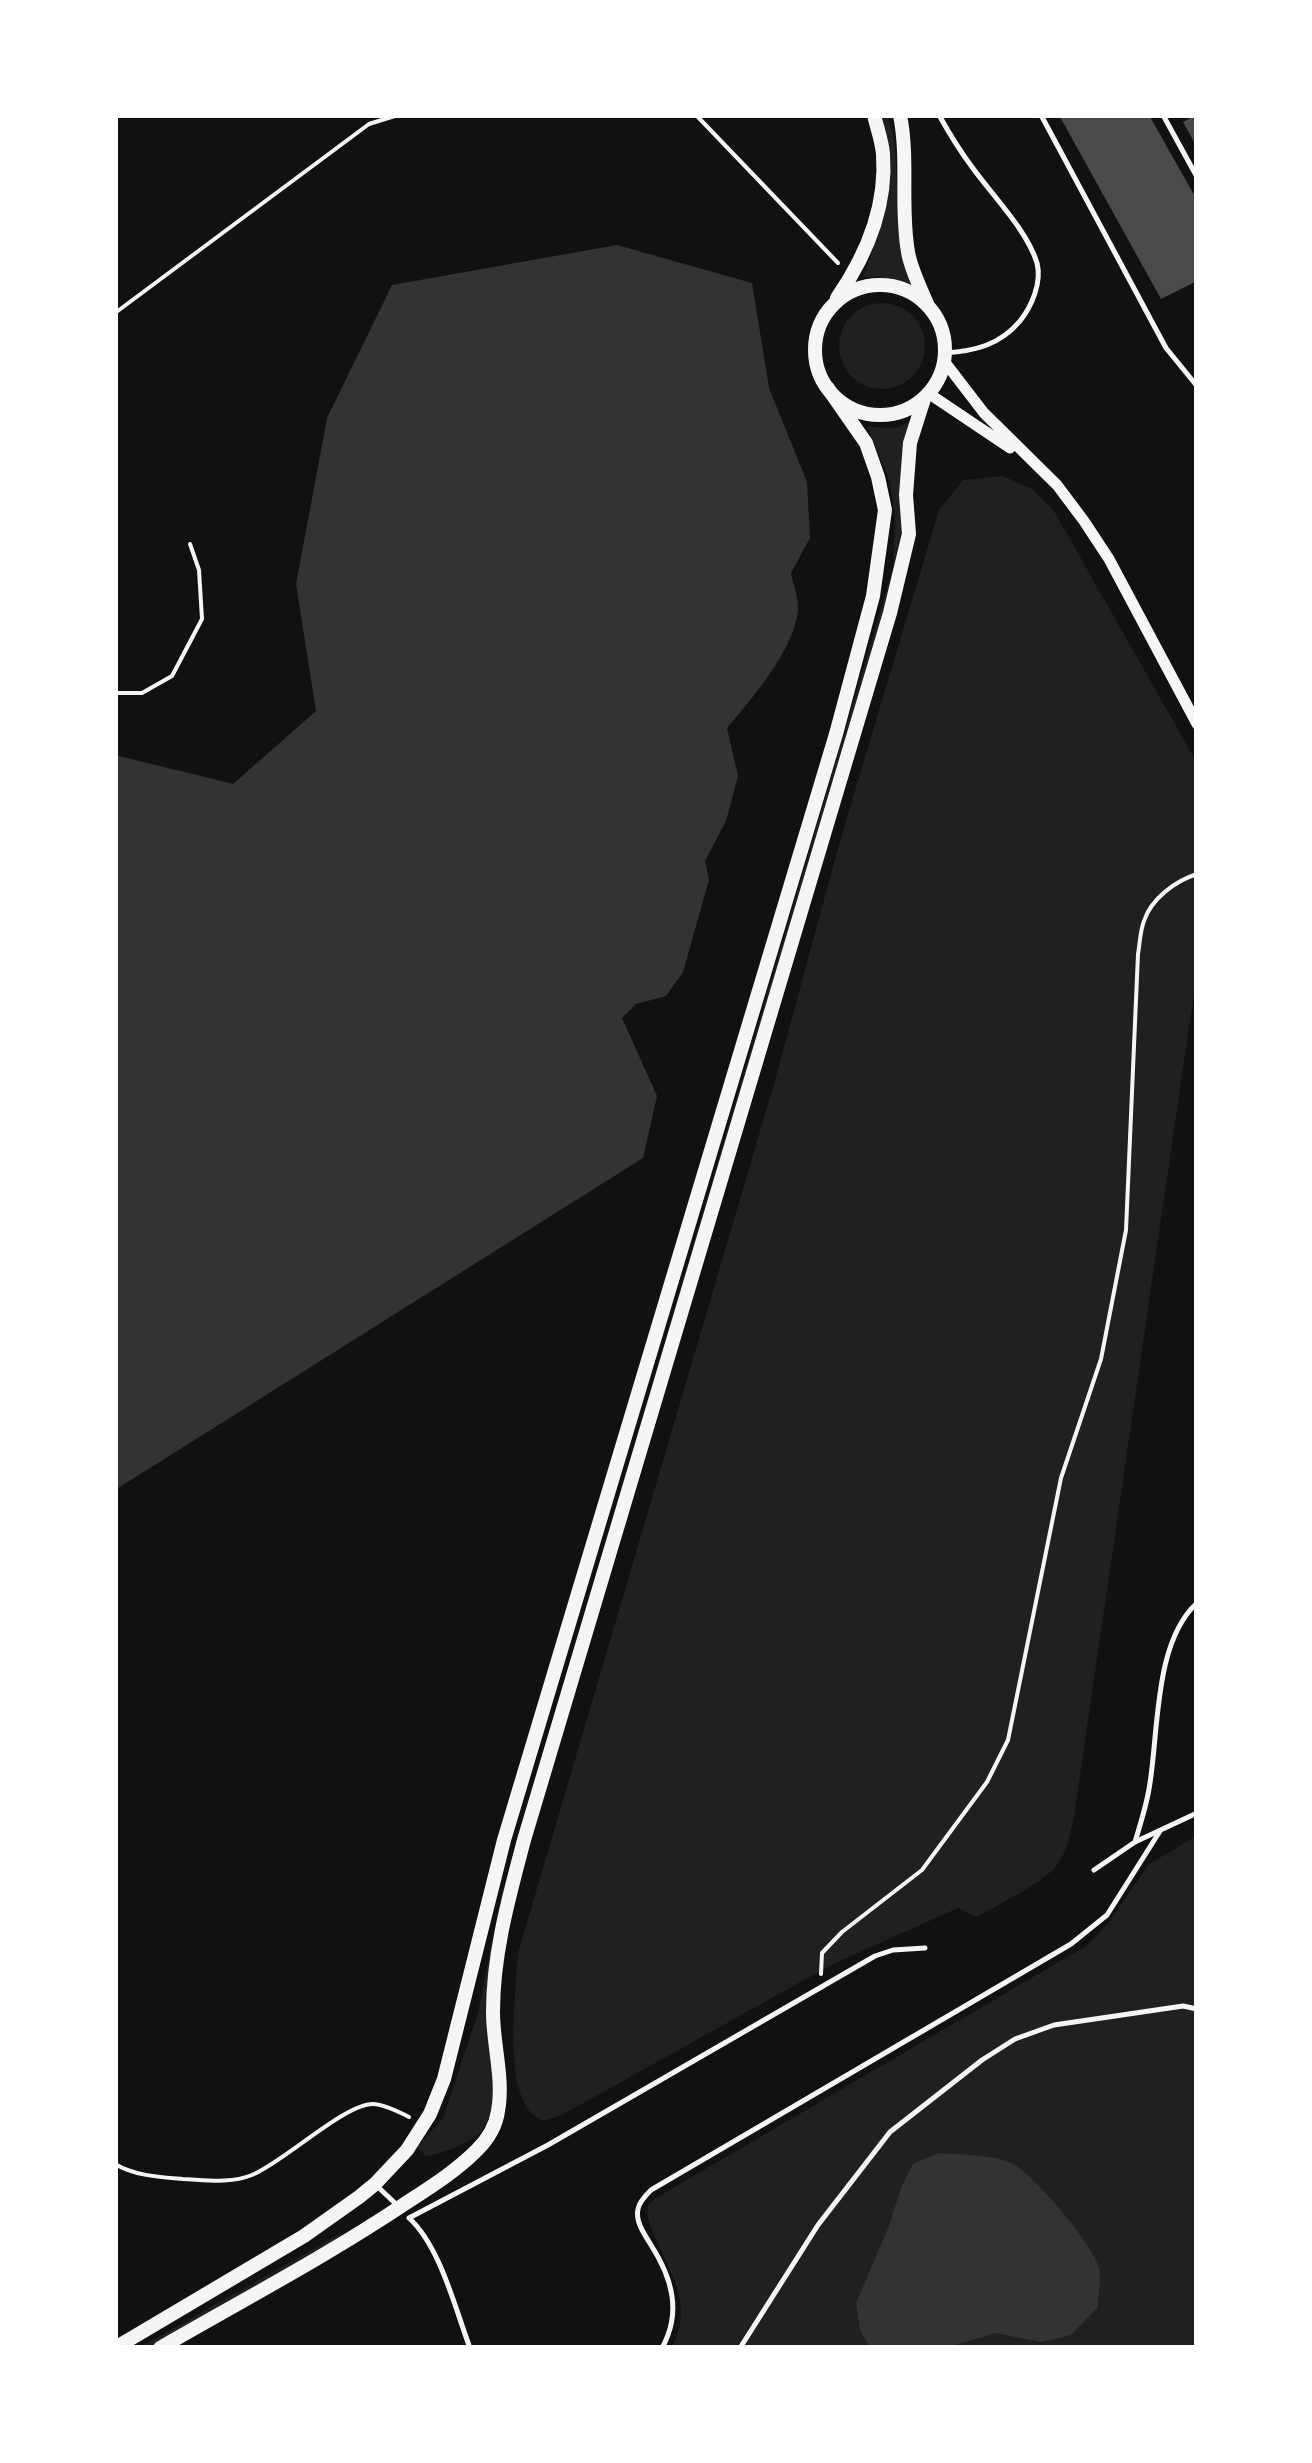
<!DOCTYPE html>
<html>
<head>
<meta charset="utf-8">
<style>
  body { margin:0 }
  #map { position:relative; width:1312px; height:2463px; overflow:hidden; background:#111; font-family:"Roboto Condensed",sans-serif }
  canvas { display:block }
  .frame { position:absolute; inset:0; border:118px solid #fff; pointer-events:none }
</style>
</head>
<body>
<div id="map">
<canvas width="1312" height="2463"></canvas>
<div class="frame"></div>
</div>
<script>
const c = document.querySelector('canvas').getContext('2d');
c.lineJoin = 'round';
function paint(path, color) {
  c.fillStyle = color;
  c.fill(path, 'evenodd');
}
function trace(path, color, width, dash) {
  c.strokeStyle = color;
  c.lineWidth = width;
  c.lineCap = dash ? 'butt' : 'round';
  c.setLineDash(dash || []);
  c.stroke(path);
}
paint(new Path2D(`
  M 879,115 L 887,115 C 897,144 895,156 897,185 C 899,220 903,254 912,288 C 895,280 882,276 863,277 C 885,221 900,174 879,115 Z
  M839 346a43 43 0 1 1 86 0a43 43 0 1 1-86 0Z
  M 914,419 L 901,558 L 502,1909 L 495,2097 C 493,2104 493,2115 489,2121 C 479,2140 447,2153 426,2156 L 417,2147 L 443,2118 L 478,2013 L 501,1896 L 893,568 L 895,516 L 890,482 L 867,426 C 886,429 899,430 914,419 Z
  M 1003,476 L 1032,489 L 1054,511 L 1197,763 L 1197,972 L 1077,1796 C 1073,1818 1071,1847 1057,1865 C 1044,1883 998,1904 977,1917 L 958,1908 L 833,1964 L 560,2116 L 543,2121 C 540,2119 533,2115 530,2112 C 504,2079 516,1994 518,1953 L 774,1084 L 840,841 L 939,510 L 963,480 Z
  M 1197,1836 L 1197,2348 L 672,2348 C 691,2307 676,2282 658,2244 C 652,2231 647,2221 647,2207 L 656,2198 L 1086,1946 L 1109,1922 L 1149,1864 Z
  M 341,2233 L 344,2239 L 156,2348 L 139,2348 Z`), '#202020');
paint(new Path2D(`
  M 617,245 L 752,283 L 769,388 L 807,482 L 810,538 L 791,573 C 793,583 797,594 798,604 C 800,643 751,700 727,728 L 738,776 L 726,821 L 705,861 L 709,880 L 683,972 L 666,996 L 636,1004 L 622,1018 L 657,1096 L 643,1158 L 115,1490 L 115,755 L 233,784 L 316,711 L 296,584 L 327,418 L 392,285 Z
  M 938,2153 C 957,2154 999,2155 1015,2165 C 1036,2178 1093,2244 1099,2268 C 1101,2279 1098,2295 1098,2307 L 1071,2335 L 1041,2342 L 995,2333 L 946,2348 L 871,2348 L 869,2346 L 860,2330 L 856,2303 L 889,2226 L 901,2188 L 913,2164 Z`), '#333');
paint(new Path2D(`
  M 1059,115 L 1149,115 L 1197,200 L 1197,281 L 1161,299 Z
  M 1196,115 L 1197,115 L 1197,147 L 1183,122 Z`), '#4a4a4a');
trace(new Path2D(`
  M 696,115 L 838,263
  M 115,313 L 369,124 L 398,115
  M 115,693 L 142,693 L 172,676 L 202,619 L 199,570 L 190,544
  M 821,1974 L 822,1953 L 842,1932 L 922,1870 L 987,1782 L 1008,1740 L 1061,1478 L 1101,1359 L 1126,1230 L 1138,954 C 1140,943 1140,931 1144,921 C 1151,899 1175,881 1197,874
  M 115,2164 C 135,2176 160,2177 183,2179 C 206,2180 230,2184 252,2175 C 284,2162 344,2104 373,2104 C 384,2104 399,2112 409,2117`), '#f5f5f5', 4);
trace(new Path2D(`
  M 939,115 C 949,133 960,151 972,167 C 992,195 1027,230 1037,263 C 1042,282 1032,306 1020,321 C 1000,345 975,351 945,353
  M 1041,115 L 1166,348 L 1197,386
  M 1163,115 L 1197,177
  M 1135,1842 C 1140,1825 1146,1807 1149,1789 C 1159,1735 1153,1643 1197,1603
  M 1094,1870 L 1135,1842 L 1197,1813
  M 377,2186 L 398,2206
  M 409,2218 L 548,2145 L 875,1956 L 893,1950 L 925,1948
  M 409,2218 C 440,2246 455,2308 470,2348
  M 662,2348 C 682,2312 672,2278 651,2245 C 645,2235 635,2222 638,2209 C 639,2202 646,2195 651,2190 L 1071,1944 L 1107,1915 L 1160,1831
  M 740,2348 L 818,2225 L 890,2132 L 982,2060 L 1015,2039 L 1054,2025 L 1183,2006 L 1197,2009`), '#f5f5f5', 5);
trace(new Path2D(`
  M 944,361 L 984,413 L 1057,485 L 1084,521 L 1109,559 L 1197,724
  M 928,393 L 1010,448`), '#f5f5f5', 11);
trace(new Path2D(`
  M 900,115 C 909,160 900,207 908,252 C 911,270 921,289 928,306
  M815 350a65 65 0 1 1 130 0a65 65 0 1 1-130 0Z
  M 837,298 C 866,256 887,207 883,154 C 882,141 877,128 874,115
  M 115,2348 L 304,2236 L 359,2197 L 375,2184 L 407,2150 L 430,2114 L 444,2079 L 504,1840 L 836,734 L 873,596 L 885,510 L 878,477 L 866,443 L 827,387
  M 160,2348 C 241,2301 325,2257 403,2205 C 429,2188 455,2172 477,2150 C 487,2140 496,2126 498,2111 C 504,2079 493,2045 493,2012 C 493,1953 509,1897 524,1840 L 890,613 L 909,534 L 906,495 L 910,443 L 924,399`), '#f5f5f5', 14);
</script>
</body>
</html>
